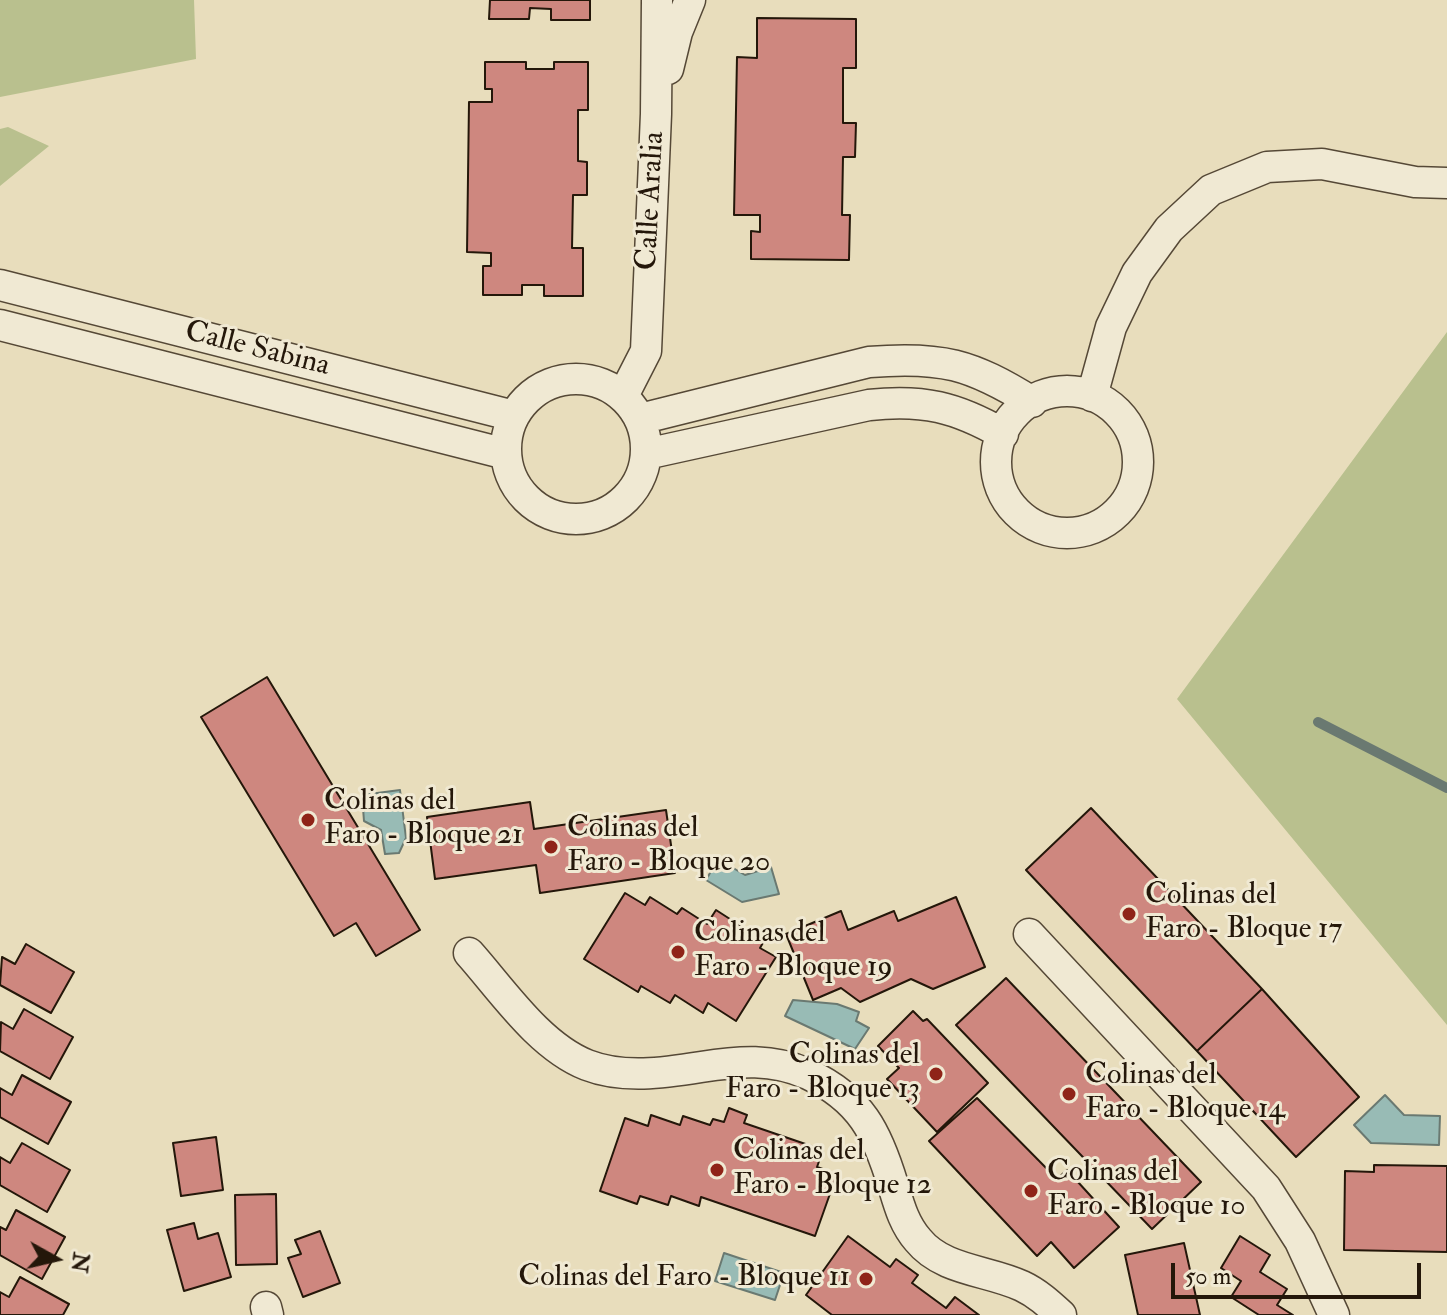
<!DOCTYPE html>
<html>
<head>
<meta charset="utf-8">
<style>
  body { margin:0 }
  #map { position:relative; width:1447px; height:1315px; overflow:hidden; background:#e8ddbc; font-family:"IM FELL Double Pica",serif }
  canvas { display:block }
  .north { position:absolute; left:16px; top:1219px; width:80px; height:80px; -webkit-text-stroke:6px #f0e9d3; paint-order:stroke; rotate:98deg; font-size:22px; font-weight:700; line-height:32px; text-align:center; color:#24170a }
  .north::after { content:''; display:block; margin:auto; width:28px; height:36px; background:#24170a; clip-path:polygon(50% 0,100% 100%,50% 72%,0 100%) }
  .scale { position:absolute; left:1171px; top:1263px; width:250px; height:36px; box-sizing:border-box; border:4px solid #24170a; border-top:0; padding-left:10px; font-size:24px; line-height:28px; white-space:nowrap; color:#24170a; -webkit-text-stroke:6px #f0e9d3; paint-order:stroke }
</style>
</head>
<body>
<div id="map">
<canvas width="1447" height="1315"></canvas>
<div class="north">N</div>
<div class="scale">50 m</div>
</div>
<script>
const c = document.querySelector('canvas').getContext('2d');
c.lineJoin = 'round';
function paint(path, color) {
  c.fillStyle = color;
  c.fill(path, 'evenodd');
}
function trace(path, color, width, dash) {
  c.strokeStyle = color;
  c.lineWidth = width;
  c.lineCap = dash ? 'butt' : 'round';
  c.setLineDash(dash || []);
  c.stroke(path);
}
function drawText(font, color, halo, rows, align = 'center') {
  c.font = font + ' "IM FELL Double Pica",serif';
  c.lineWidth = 6;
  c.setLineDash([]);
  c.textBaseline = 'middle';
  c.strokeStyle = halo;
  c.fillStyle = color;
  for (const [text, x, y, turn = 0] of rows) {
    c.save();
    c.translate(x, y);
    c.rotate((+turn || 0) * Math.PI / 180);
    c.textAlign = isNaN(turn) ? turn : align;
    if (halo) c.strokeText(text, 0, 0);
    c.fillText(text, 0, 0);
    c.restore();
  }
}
paint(new Path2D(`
  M 0,0 L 194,0 L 196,59 L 0,97 Z
  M 8,127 L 49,146 L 0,186 L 0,129 Z
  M 1447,332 L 1447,1025 L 1177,699 Z`), '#b9c08e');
const water = new Path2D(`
  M 400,790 L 406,838 L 399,853 L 385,854 L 381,830 L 364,821 L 362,795 Z
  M 718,859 L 745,875 L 771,867 L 779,894 L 742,902 L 706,880 Z
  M 793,1000 L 837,1004 L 859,1012 L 856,1021 L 869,1028 L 855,1049 L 785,1016 Z
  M 1385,1095 L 1404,1115 L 1440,1116 L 1439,1145 L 1371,1143 L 1354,1125 Z
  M 724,1253 L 784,1273 L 775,1300 L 715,1281 Z`);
paint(water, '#98bbb5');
trace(water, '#6a7971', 2);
trace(new Path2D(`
  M 1318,722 L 1447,788`), '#6a7971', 10);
const building = new Path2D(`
  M 490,0 L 590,0 L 590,20 L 551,20 L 551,9 L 530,8 L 529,19 L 489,19 Z
  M 757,18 L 856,19 L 856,68 L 843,68 L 843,123 L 856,123 L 855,157 L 843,157 L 842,215 L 850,215 L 849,260 L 751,259 L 751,231 L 760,232 L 760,215 L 734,215 L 737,57 L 757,58 Z
  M 485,62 L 526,62 L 526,69 L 554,69 L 554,62 L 588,62 L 588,110 L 578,110 L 578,161 L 587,162 L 587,195 L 573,195 L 572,248 L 583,248 L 583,296 L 544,296 L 544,285 L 522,285 L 522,295 L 483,295 L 483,266 L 491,266 L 491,253 L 467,252 L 469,102 L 492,102 L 492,89 L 485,89 Z
  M 267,677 L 420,930 L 376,956 L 356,923 L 334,936 L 201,717 Z
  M 530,802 L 534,829 L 666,810 L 675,873 L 540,893 L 536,865 L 435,879 L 427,817 Z
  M 1091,808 L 1262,989 L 1197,1051 L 1026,870 Z
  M 625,893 L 645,905 L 650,897 L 677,914 L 682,908 L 707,924 L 716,910 L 764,941 L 760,948 L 776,957 L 736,1021 L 708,1003 L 703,1013 L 675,995 L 670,1003 L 641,986 L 638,992 L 584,959 Z
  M 956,897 L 985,967 L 933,989 L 911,979 L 860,1002 L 841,988 L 813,1000 L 786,934 L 841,911 L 848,930 L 894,911 L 898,921 Z
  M 26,944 L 74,972 L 51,1013 L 0,985 L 2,957 L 15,964 Z
  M 1006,978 L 1201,1182 L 1152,1229 L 956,1025 Z
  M 1262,989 L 1359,1097 L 1296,1157 L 1197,1051 Z
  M 24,1009 L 73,1037 L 50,1079 L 0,1051 L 1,1022 L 13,1029 Z
  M 913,1011 L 923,1021 L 927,1019 L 988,1083 L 937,1132 L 887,1079 L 899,1068 L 878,1046 Z
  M 22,1075 L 71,1102 L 48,1144 L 0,1117 L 0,1088 L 12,1095 Z
  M 977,1098 L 1057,1179 L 1067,1170 L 1119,1227 L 1074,1268 L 1051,1242 L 1037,1256 L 929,1141 Z
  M 729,1108 L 747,1115 L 744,1123 L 823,1150 L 817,1167 L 837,1174 L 815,1236 L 701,1197 L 699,1206 L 671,1196 L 668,1205 L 640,1196 L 637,1204 L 600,1191 L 625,1118 L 648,1126 L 651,1115 L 680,1125 L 683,1116 L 710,1125 L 713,1119 L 724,1122 Z
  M 216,1137 L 223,1190 L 181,1196 L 173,1143 Z
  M 22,1143 L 70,1170 L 47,1212 L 0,1185 L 0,1157 L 10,1163 Z
  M 1374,1165 L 1447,1166 L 1447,1252 L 1344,1250 L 1345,1171 L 1374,1172 Z
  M 276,1194 L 277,1264 L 236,1265 L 235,1195 Z
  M 16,1210 L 65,1237 L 42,1279 L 0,1255 L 0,1227 L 6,1230 Z
  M 194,1223 L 198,1239 L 218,1233 L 231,1277 L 184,1291 L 167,1230 Z
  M 320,1231 L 340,1283 L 303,1297 L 288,1258 L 301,1254 L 295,1240 Z
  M 848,1236 L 890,1267 L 896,1259 L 918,1275 L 912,1283 L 946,1308 L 955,1297 L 979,1315 L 832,1315 L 806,1295 Z
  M 1240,1236 L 1270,1255 L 1260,1272 L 1287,1289 L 1277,1305 L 1293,1315 L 1259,1315 L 1231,1297 L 1241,1281 L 1221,1268 Z
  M 1184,1243 L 1200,1315 L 1138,1315 L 1125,1255 Z
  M 20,1277 L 69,1304 L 63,1315 L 0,1315 L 0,1292 L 9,1297 Z`);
paint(building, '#ce877f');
trace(building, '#24170a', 2);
const minor = new Path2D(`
  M 668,69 L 677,32 L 690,0
  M 0,285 L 514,416
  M 0,325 L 506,454
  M506 449a70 70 0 1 1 140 0a70 70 0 1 1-140 0Z
  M996 462a71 71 0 1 1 142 0a71 71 0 1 1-142 0Z
  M 623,396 L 646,351 L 656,114 L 657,0
  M 1092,396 L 1111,327 L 1137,273 L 1169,229 L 1211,190 L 1267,167 L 1322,164 L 1415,182 L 1447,183
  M 640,419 L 869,362 C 941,356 971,364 1032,402
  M 646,454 L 869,405 C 923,399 956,407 1003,434
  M 1029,934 L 1266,1188 L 1300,1241 L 1334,1315
  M 469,953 C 502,990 539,1046 587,1065 C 623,1079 664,1073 701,1067 C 739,1061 772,1058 808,1074 C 861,1099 877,1132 893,1185 C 899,1205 904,1224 918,1240 C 943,1271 988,1270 1022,1286 C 1037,1293 1049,1304 1061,1315
  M 266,1307 L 268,1315`);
trace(minor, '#554836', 33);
trace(minor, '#f0e9d3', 30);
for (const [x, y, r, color] of [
  [308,820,8,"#8f2418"],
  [551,847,8,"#8f2418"],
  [1129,914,8,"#8f2418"],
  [678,952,8,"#8f2418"],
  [936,1074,8,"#8f2418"],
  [1069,1094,8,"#8f2418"],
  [717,1170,8,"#8f2418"],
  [1031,1191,8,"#8f2418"],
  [866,1279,8,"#8f2418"]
]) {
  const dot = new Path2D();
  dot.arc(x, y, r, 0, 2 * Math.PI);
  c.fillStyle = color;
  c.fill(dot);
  trace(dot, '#f0e9d3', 3);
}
drawText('30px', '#24170a', '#f0e9d3', [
  ["Calle Aralia",652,201,-87],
  ["Calle Sabina",257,350,14]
]);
drawText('30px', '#24170a', '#f0e9d3', [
  ["Colinas del",324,803],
  ["Faro - Bloque 21",324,837],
  ["Colinas del",567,830],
  ["Faro - Bloque 20",567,864],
  ["Colinas del",1145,897],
  ["Faro - Bloque 17",1145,931],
  ["Colinas del",694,935],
  ["Faro - Bloque 19",694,969],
  ["Colinas del",920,1057,"right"],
  ["Faro - Bloque 13",920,1091,"right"],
  ["Colinas del",1085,1077],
  ["Faro - Bloque 14",1085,1111],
  ["Colinas del",733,1153],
  ["Faro - Bloque 12",733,1187],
  ["Colinas del",1047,1174],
  ["Faro - Bloque 10",1047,1208],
  ["Colinas del Faro - Bloque 11",850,1279,"right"]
], 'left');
</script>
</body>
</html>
